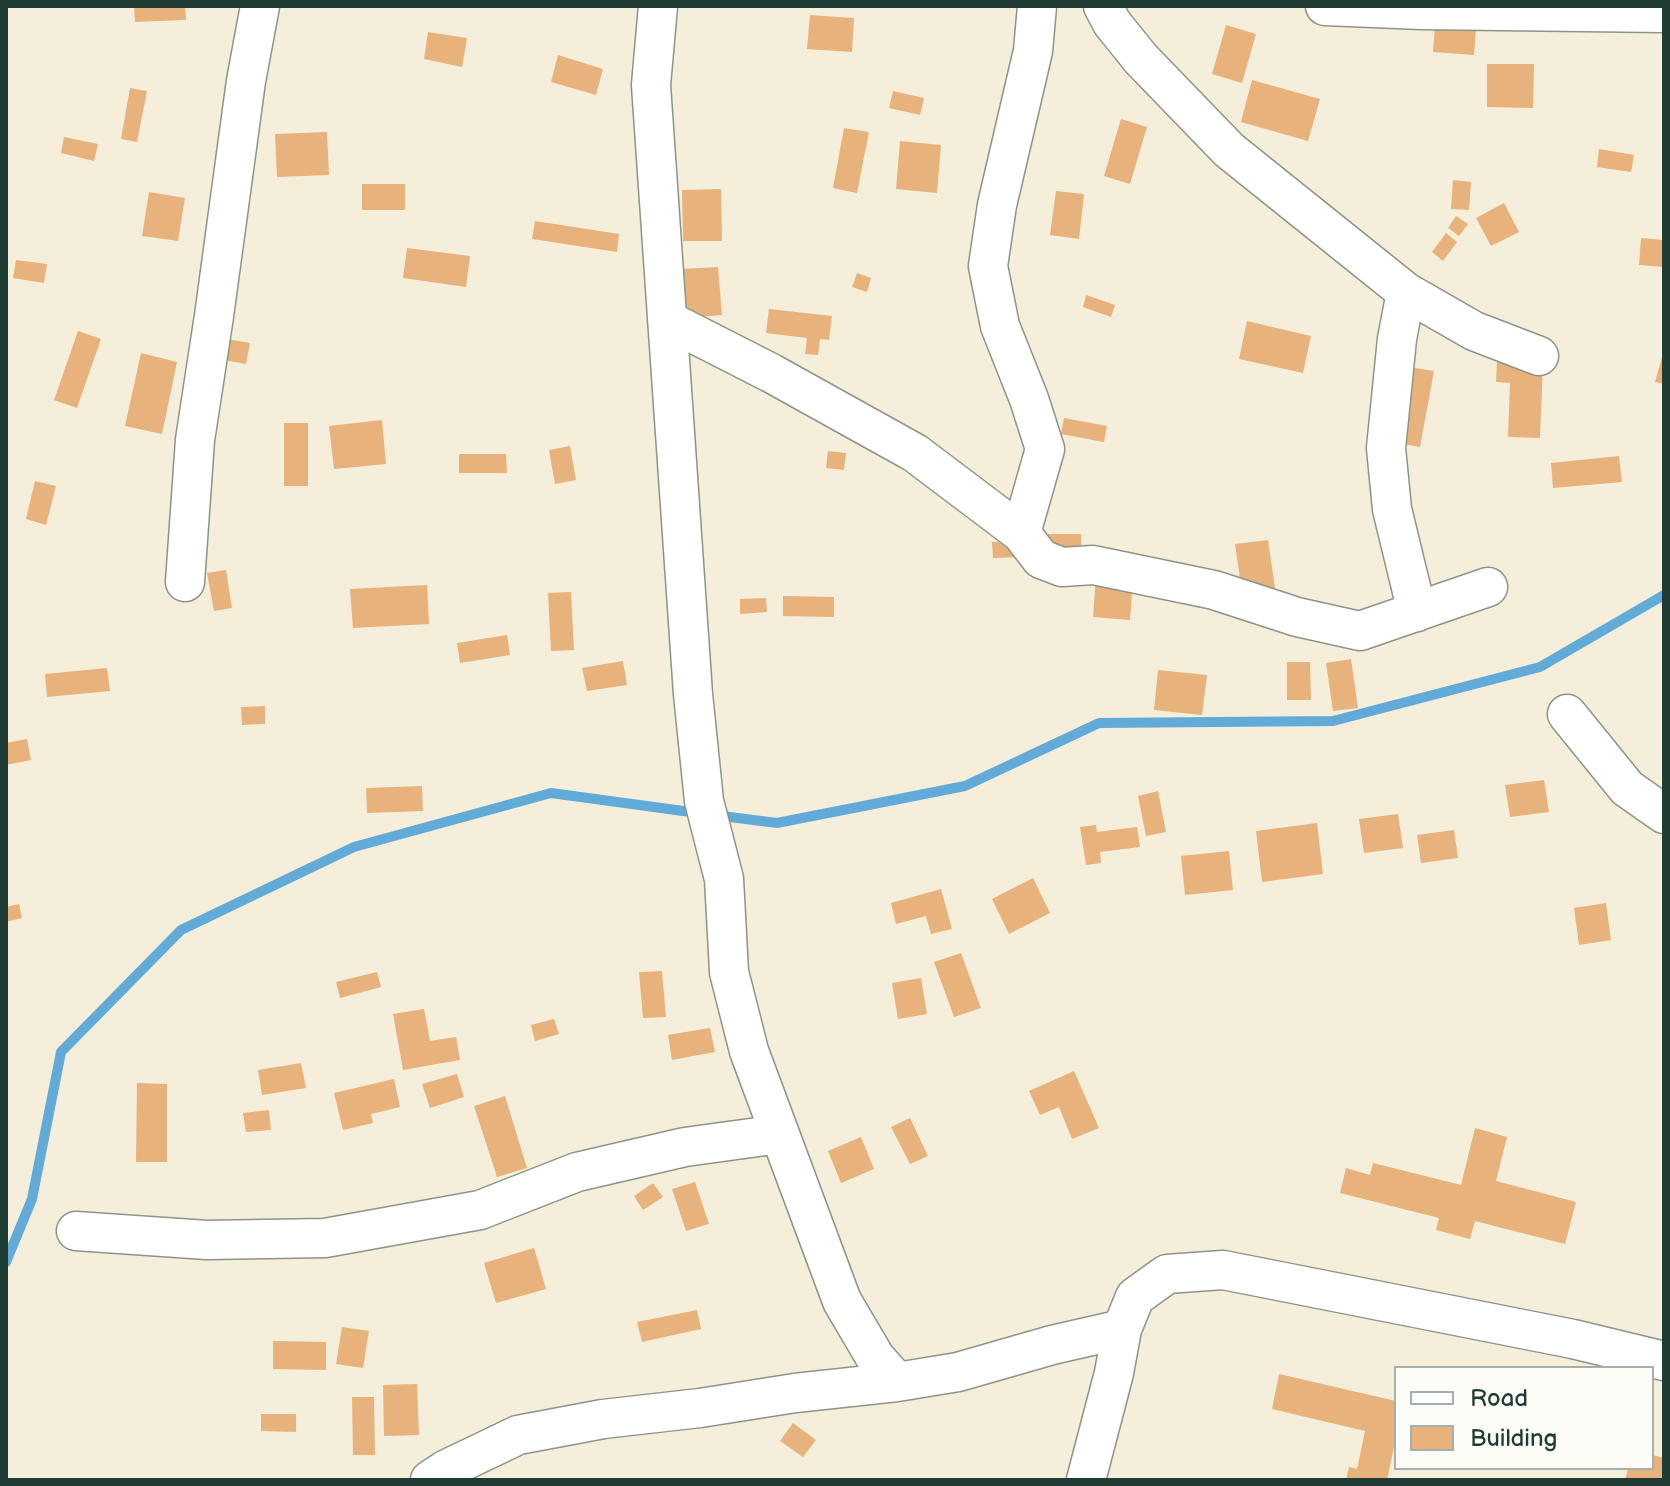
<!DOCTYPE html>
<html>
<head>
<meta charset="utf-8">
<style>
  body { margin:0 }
  #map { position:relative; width:1670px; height:1486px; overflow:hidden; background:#f4eeda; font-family:"Balsamiq Sans",sans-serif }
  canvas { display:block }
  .frame { position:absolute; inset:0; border:8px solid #1f3d34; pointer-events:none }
  .legend { position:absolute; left:1394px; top:1366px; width:260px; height:104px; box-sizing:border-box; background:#fdfcf7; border:2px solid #a4b0a9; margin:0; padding:10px 14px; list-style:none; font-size:24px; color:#1f3d34 }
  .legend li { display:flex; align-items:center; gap:16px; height:40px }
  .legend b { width:40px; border:2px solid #a4b0a9 }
</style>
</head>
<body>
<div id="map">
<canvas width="1670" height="1486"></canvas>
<div class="frame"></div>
<ul class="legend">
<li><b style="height:10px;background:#fff"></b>Road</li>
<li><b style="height:22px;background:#e8b27c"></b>Building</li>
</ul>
</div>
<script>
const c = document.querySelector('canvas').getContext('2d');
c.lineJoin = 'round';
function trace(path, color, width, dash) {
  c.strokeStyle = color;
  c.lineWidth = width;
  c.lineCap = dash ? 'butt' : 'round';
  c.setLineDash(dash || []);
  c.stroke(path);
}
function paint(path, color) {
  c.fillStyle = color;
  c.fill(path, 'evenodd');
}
trace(new Path2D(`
  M 714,815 L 777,823 L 965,786 L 1099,723 L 1333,721 L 1540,667 L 1664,595
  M 6,1262 L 32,1199 L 61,1052 L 181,930 L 354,847 L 551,793 L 698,813`), '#62abd9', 10);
paint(new Path2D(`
  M 134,6 L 185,6 L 186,20 L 135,22 Z
  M 810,15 L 854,18 L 852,52 L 807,49 Z
  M 1226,25 L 1256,34 L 1242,83 L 1212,74 Z
  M 1435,25 L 1476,29 L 1474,55 L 1433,52 Z
  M 428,32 L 467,38 L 462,67 L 424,59 Z
  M 558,55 L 603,69 L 596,95 L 551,82 Z
  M 1487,64 L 1534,64 L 1533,108 L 1487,107 Z
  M 1252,80 L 1320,99 L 1308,141 L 1241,122 Z
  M 130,88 L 147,91 L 137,142 L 121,139 Z
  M 893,91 L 924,98 L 920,115 L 889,108 Z
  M 1121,119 L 1147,127 L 1130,184 L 1104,176 Z
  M 844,128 L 869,132 L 857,193 L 833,188 Z
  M 327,132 L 329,175 L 277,177 L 275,134 Z
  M 64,137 L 98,144 L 94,161 L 61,153 Z
  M 900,141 L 941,145 L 937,193 L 896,189 Z
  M 1599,149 L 1634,155 L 1631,172 L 1597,167 Z
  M 1453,180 L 1471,182 L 1469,210 L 1451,209 Z
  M 362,184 L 405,184 L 405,210 L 362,210 Z
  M 721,189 L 722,241 L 683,241 L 682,190 Z
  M 1056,191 L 1084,194 L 1079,239 L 1050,235 Z
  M 149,192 L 185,198 L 178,241 L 142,236 Z
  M 1504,203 L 1519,232 L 1491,246 L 1476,218 Z
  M 1456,216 L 1468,224 L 1459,236 L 1448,228 Z
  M 535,221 L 619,234 L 617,252 L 532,239 Z
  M 1446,233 L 1457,242 L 1443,261 L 1432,252 Z
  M 1641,238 L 1664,240 L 1664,267 L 1639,265 Z
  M 407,248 L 470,256 L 466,287 L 403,278 Z
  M 16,260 L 47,264 L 44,283 L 13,278 Z
  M 718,267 L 722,315 L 686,318 L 682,269 Z
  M 857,273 L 871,278 L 867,292 L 852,287 Z
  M 1086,295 L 1115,305 L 1111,317 L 1083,307 Z
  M 769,309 L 832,316 L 829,340 L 820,339 L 818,355 L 805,354 L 807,338 L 766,333 Z
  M 1247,321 L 1311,336 L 1303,373 L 1239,359 Z
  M 78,331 L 101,339 L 77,408 L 54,400 Z
  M 222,338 L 250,343 L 246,364 L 218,359 Z
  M 141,353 L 177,362 L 162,434 L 125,426 Z
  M 1663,354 L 1664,354 L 1664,384 L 1655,382 Z
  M 1497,360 L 1543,362 L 1540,438 L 1508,437 L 1510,383 L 1496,382 Z
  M 1409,367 L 1434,371 L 1420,447 L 1396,443 Z
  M 1064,418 L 1107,426 L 1104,442 L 1061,434 Z
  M 382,420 L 386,464 L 334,469 L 329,426 Z
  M 284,423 L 308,423 L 308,486 L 284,486 Z
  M 570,446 L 576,480 L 555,484 L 549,450 Z
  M 828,451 L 846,453 L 844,470 L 826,468 Z
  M 459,454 L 506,454 L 507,473 L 459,473 Z
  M 1619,456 L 1622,482 L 1553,488 L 1551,463 Z
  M 35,481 L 56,486 L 46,525 L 26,519 Z
  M 1041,534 L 1081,534 L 1081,553 L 1041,554 Z
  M 1268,540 L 1279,616 L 1246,620 L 1235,544 Z
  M 1022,541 L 1023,557 L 993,558 L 992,542 Z
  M 226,570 L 232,608 L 214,611 L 207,573 Z
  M 1096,575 L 1133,578 L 1130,620 L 1093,617 Z
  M 427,585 L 429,624 L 353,628 L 350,589 Z
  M 571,592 L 574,650 L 551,651 L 548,593 Z
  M 783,596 L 834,597 L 834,617 L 783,616 Z
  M 766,598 L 767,612 L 740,614 L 740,599 Z
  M 507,635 L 510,655 L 460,663 L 457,643 Z
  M 1351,659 L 1358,708 L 1333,711 L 1326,663 Z
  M 623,661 L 627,685 L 587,691 L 582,668 Z
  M 1287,662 L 1310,662 L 1311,700 L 1287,700 Z
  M 107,668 L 110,691 L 47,697 L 45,674 Z
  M 1158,670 L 1207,675 L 1202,715 L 1154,710 Z
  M 265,706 L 265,724 L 242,725 L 241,707 Z
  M 27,739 L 31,760 L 6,765 L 6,743 Z
  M 1544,780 L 1549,812 L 1510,817 L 1505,785 Z
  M 422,786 L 423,811 L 367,813 L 366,788 Z
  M 1158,791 L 1166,832 L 1146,836 L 1138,796 Z
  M 1398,814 L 1403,848 L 1364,853 L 1359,819 Z
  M 1317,823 L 1323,874 L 1262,882 L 1256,831 Z
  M 1096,825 L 1097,832 L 1137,827 L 1140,847 L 1100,852 L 1101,863 L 1086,865 L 1080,827 Z
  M 1454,830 L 1458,858 L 1421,863 L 1417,835 Z
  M 1229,851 L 1233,890 L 1185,895 L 1181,856 Z
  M 1033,878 L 1050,913 L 1009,934 L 992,899 Z
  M 941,889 L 952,929 L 931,934 L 926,916 L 896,924 L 891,903 Z
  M 1606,903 L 1611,940 L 1579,945 L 1574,908 Z
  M 19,904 L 22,918 L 6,922 L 6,907 Z
  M 961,953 L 981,1008 L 954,1017 L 934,962 Z
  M 662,971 L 666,1017 L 643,1018 L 639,972 Z
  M 377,972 L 381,987 L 340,998 L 336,982 Z
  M 921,978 L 927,1014 L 898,1019 L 892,983 Z
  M 424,1009 L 430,1041 L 456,1037 L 460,1060 L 403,1070 L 393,1014 Z
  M 554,1019 L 559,1034 L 535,1041 L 531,1025 Z
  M 710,1028 L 715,1052 L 672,1060 L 668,1035 Z
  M 301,1063 L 306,1088 L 262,1095 L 258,1070 Z
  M 1074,1071 L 1099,1128 L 1072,1139 L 1059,1107 L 1040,1115 L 1029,1091 Z
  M 457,1074 L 464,1097 L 430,1108 L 422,1084 Z
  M 394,1079 L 400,1107 L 371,1114 L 373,1123 L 343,1130 L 334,1093 Z
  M 137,1083 L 167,1084 L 167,1162 L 136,1162 Z
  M 505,1096 L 527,1168 L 497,1177 L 474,1106 Z
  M 269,1110 L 271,1130 L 246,1132 L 243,1113 Z
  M 910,1118 L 928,1156 L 910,1164 L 891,1127 Z
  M 1475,1128 L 1507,1137 L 1496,1181 L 1576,1202 L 1565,1244 L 1475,1221 L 1470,1239 L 1436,1230 L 1439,1218 L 1340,1193 L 1346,1168 L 1370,1175 L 1373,1163 L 1461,1185 Z
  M 861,1137 L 874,1169 L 841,1183 L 828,1151 Z
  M 695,1182 L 709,1224 L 686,1231 L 672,1189 Z
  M 653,1183 L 663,1197 L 643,1210 L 634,1196 Z
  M 534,1248 L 546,1289 L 496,1303 L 484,1263 Z
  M 697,1310 L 701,1329 L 642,1342 L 637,1322 Z
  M 342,1327 L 369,1331 L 363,1368 L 336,1364 Z
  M 273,1341 L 326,1342 L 326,1370 L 273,1369 Z
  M 1279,1374 L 1396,1401 L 1396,1438 L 1387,1480 L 1346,1480 L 1349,1467 L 1357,1469 L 1365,1431 L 1272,1409 Z
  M 417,1384 L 419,1435 L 384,1436 L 383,1385 Z
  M 352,1397 L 374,1397 L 375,1455 L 353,1455 Z
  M 261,1414 L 296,1414 L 296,1432 L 261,1431 Z
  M 793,1423 L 816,1440 L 803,1457 L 780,1441 Z
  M 1652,1455 L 1664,1458 L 1664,1480 L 1625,1480 L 1628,1468 L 1652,1468 Z`), '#e8b27c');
const minor = new Path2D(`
  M 658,6 L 651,85 L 693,694 L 704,801 L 724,879 L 729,972 L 749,1051 L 842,1301 L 875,1357 L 897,1382
  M 1103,6 L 1112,23 L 1141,59 L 1229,150 L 1406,292 L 1474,331 L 1539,356
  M 1325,6 L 1422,10 L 1664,13
  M 1406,292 L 1397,339 L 1386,448 L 1392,509 L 1417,612
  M 667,320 L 771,373 L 915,453 L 1021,533 L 1041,559 L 1062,567 L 1093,565 L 1214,590 L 1297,617 L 1360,631 L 1488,587
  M 1021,533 L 1045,449 L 1029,399 L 1000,326 L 988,266 L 997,205 L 1033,51 L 1037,6
  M 185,582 L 195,440 L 214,316 L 246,81 L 260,6
  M 1567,714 L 1627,788 L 1664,814
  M 76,1231 L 207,1240 L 325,1238 L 480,1210 L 577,1172 L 685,1147 L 780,1134
  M 430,1480 L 445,1470 L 518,1435 L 603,1419 L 700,1408 L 795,1393 L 897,1382 L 958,1372 L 1052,1345 L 1122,1329
  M 1086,1480 L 1114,1373 L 1122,1329 L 1135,1297 L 1167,1274 L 1223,1270 L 1573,1339 L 1664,1361`);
trace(minor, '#8a9687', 41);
trace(minor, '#fff', 38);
</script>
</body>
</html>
